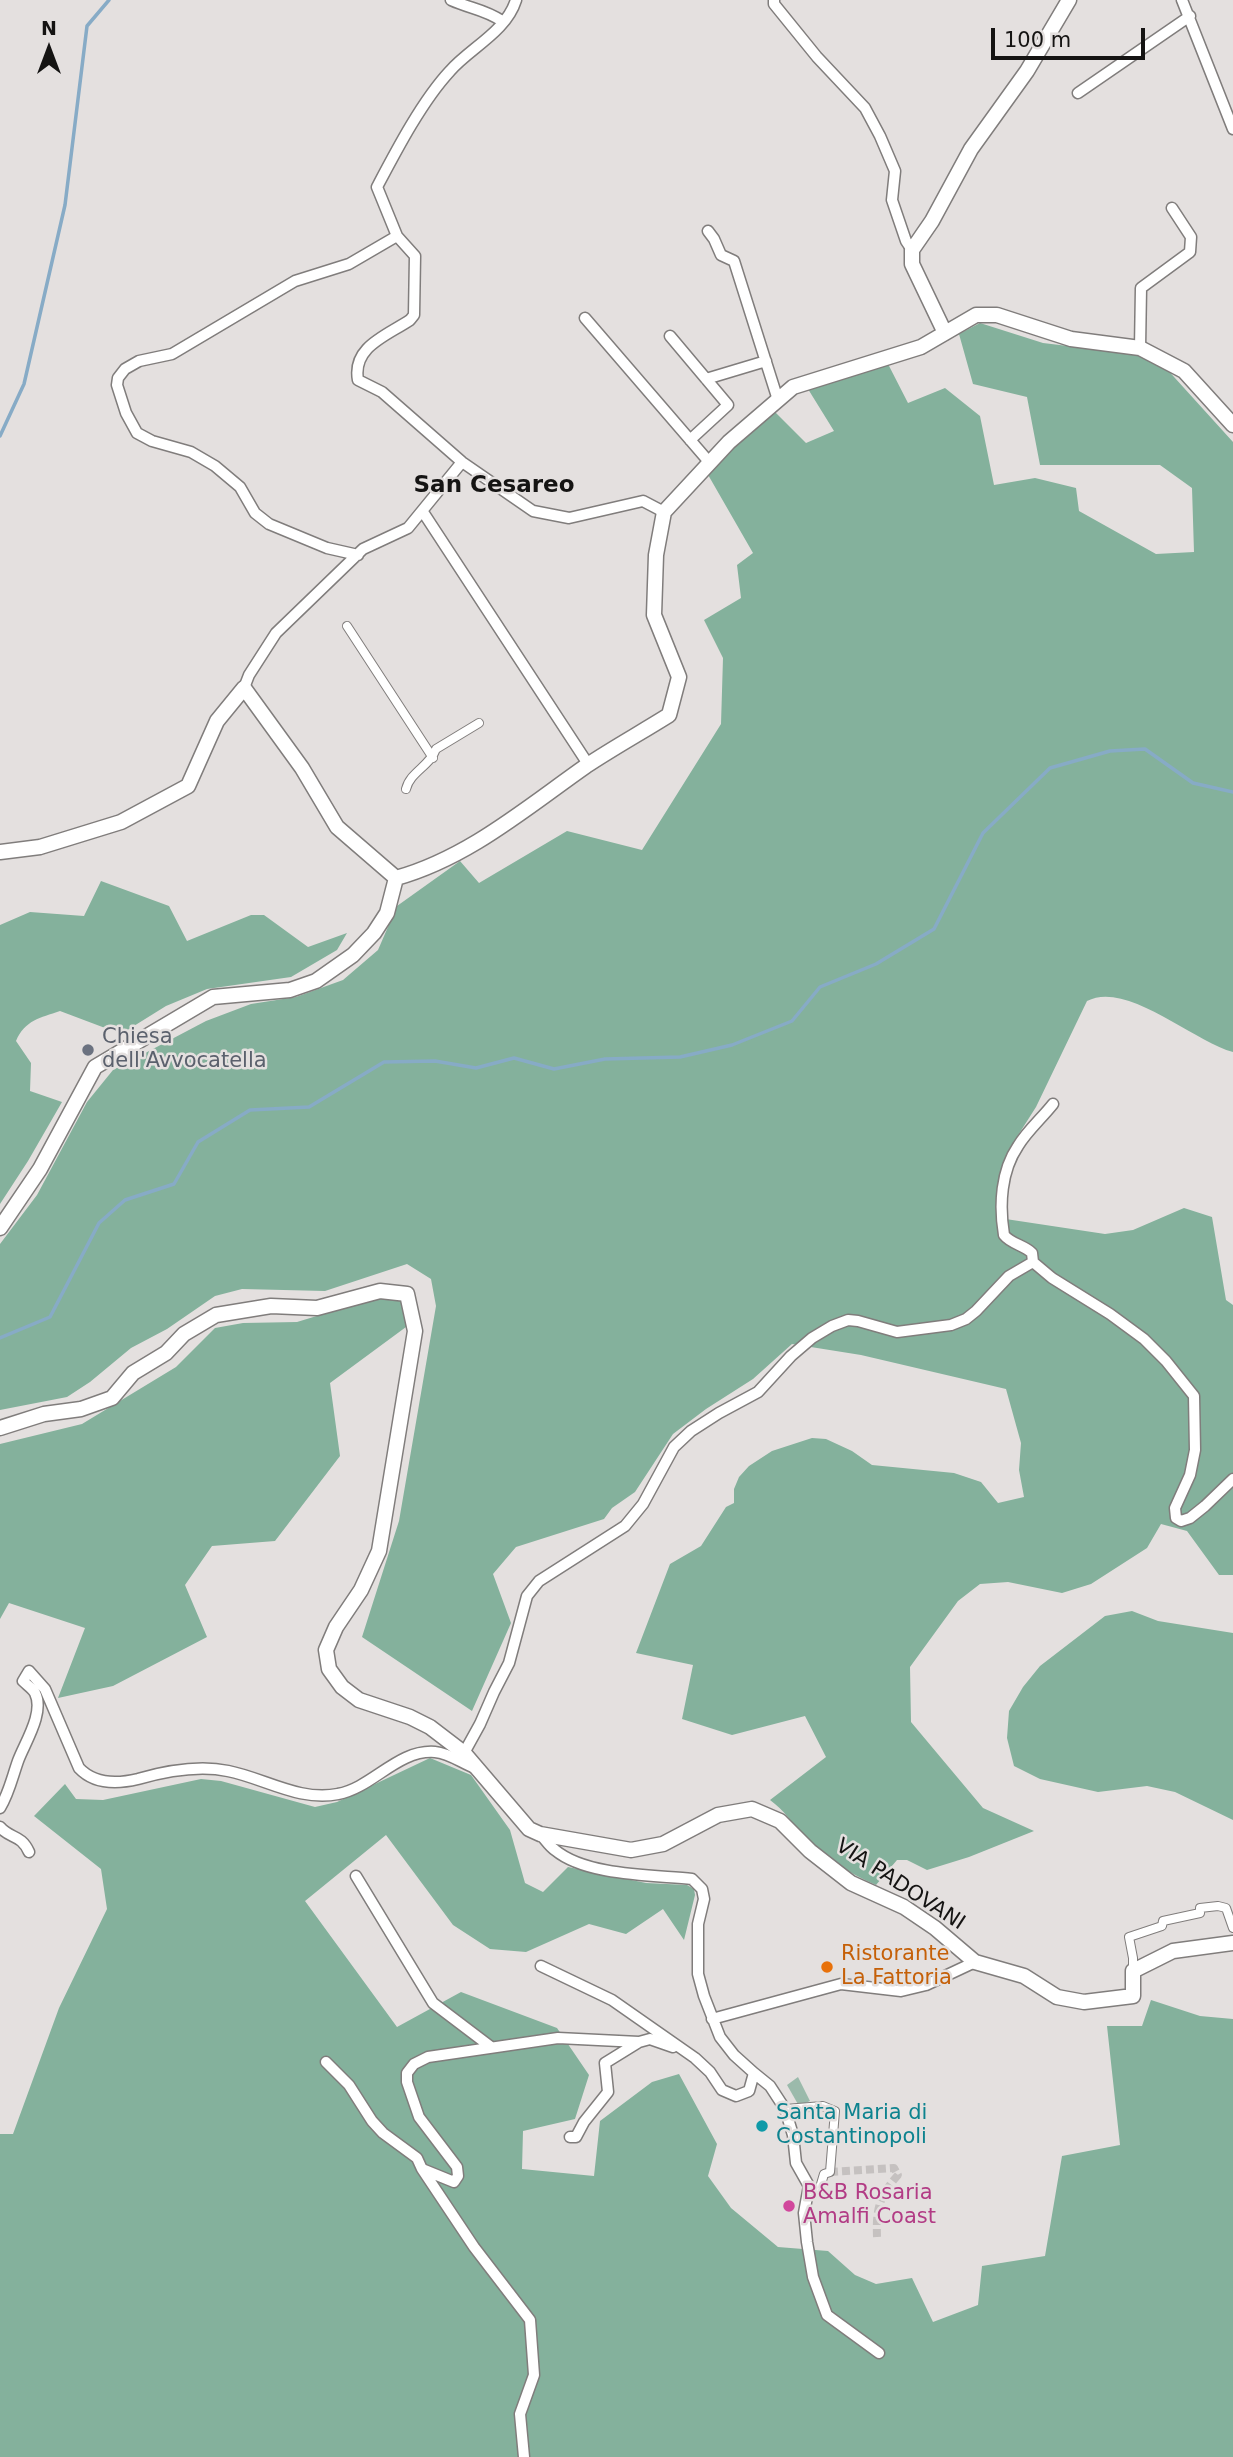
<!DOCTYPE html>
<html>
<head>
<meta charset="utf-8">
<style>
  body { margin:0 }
  #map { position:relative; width:1233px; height:2457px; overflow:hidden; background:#e4e0df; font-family:"DejaVu Sans",sans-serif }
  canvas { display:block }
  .north { position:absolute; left:14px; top:14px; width:70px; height:70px; -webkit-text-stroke:5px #e4e0df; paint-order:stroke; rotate:0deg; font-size:19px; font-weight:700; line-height:28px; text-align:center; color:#151413 }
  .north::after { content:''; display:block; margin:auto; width:24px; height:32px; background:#151413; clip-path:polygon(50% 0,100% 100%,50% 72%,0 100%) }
  .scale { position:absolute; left:991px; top:28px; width:154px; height:32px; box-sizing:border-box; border:4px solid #151413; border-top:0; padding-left:9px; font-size:21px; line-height:24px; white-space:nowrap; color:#151413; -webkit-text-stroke:5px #e4e0df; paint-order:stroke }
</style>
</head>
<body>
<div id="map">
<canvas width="1233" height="2457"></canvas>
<div class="north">N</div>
<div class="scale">100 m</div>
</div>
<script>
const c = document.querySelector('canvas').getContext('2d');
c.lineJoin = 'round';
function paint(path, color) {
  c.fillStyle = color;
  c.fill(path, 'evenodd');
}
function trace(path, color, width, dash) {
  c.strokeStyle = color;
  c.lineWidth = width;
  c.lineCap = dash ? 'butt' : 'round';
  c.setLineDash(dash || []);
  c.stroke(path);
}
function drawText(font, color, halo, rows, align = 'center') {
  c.font = font + ' "DejaVu Sans",sans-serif';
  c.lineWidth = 5;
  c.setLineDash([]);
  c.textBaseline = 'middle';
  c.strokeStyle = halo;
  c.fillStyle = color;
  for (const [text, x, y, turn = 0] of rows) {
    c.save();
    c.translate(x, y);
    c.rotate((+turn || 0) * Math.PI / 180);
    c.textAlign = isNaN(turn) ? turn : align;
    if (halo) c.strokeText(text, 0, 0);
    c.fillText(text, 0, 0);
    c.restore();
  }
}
paint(new Path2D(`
  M 798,2077 L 810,2101 L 799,2106 L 787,2085 Z`), '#9bbaab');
paint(new Path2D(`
  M 980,323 L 1043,343 L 1134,354 L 1165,367 L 1233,442 L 1233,1052 C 1193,1041 1126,980 1087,1001 L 1036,1107 L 1008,1151 L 998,1181 L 999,1218 L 1105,1234 L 1133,1230 L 1184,1208 L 1212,1217 L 1226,1300 L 1233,1305 L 1233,1575 L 1219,1575 L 1187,1531 L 1161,1524 L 1147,1548 L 1091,1584 L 1062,1593 L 1008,1582 L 980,1584 L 958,1601 L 910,1667 L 911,1722 L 983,1808 L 1034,1831 L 969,1857 L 927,1870 L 907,1860 L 897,1860 L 876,1885 C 849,1874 824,1856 804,1836 C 792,1823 784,1810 770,1800 L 826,1757 L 805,1716 L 732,1735 L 682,1719 L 693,1665 L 636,1653 L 670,1564 L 701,1546 L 726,1507 L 734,1503 L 734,1489 L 739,1477 L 749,1466 L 772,1451 L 812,1438 L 826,1439 L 852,1451 L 872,1465 L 954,1473 L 981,1482 L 998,1503 L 1024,1497 L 1019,1470 L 1021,1443 L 1006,1389 L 861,1355 L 792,1344 L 753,1379 L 706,1409 L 673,1434 L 635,1492 L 612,1508 L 604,1519 L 516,1547 L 493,1574 L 511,1623 L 472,1711 L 362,1637 L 399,1521 L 436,1306 L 431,1279 L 407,1264 L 325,1291 L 242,1289 L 215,1296 L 167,1329 L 131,1348 L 90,1382 L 67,1397 L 0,1410 L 0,1244 L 37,1195 L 87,1102 L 113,1070 L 206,1021 L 251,1004 L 296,997 L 343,980 L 378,950 L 397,906 L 460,861 L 479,883 L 567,831 L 642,850 L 721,724 L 723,658 L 704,620 L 741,598 L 737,565 L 753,553 L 707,473 L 774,411 L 806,443 L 834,431 L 808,389 L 887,362 L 908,403 L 945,388 L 980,416 L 994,485 L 1035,478 L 1076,488 L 1079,511 L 1156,554 L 1194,552 L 1192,488 L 1160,465 L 1040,465 L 1027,397 L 973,384 L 959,334 Z
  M 101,881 L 169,906 L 187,941 L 251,915 L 264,915 L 308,947 L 347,933 L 337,950 L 291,977 L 207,989 L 166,1006 L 121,1034 L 60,1011 C 40,1018 25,1020 16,1041 L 31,1063 L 30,1091 L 62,1102 L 28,1161 L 0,1204 L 0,925 L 30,912 L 84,916 Z
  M 389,1297 L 403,1301 L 407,1314 L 406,1327 L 330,1383 L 340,1456 L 275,1541 L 212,1546 L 185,1585 L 207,1637 L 113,1686 L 58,1698 L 85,1628 L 9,1603 L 0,1619 L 0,1444 L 82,1424 L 176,1367 L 215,1328 L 243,1323 L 297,1322 L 376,1298 Z
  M 1132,1611 L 1158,1621 L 1233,1633 L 1233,1820 L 1175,1792 L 1147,1786 L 1098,1792 L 1040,1779 L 1014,1766 L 1007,1738 L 1009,1711 L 1023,1687 L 1040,1666 L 1105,1616 Z
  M 430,1758 L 471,1775 L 510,1830 L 525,1883 L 543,1892 L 568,1867 L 646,1883 L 687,1885 L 694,1889 L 695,1895 L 684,1940 L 663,1909 L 626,1934 L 589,1924 L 526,1952 L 490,1949 L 453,1925 L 386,1835 L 305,1901 L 397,2027 L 461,1992 L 557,2028 L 589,2075 L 575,2119 L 523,2131 L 522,2169 L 594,2176 L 600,2121 L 652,2082 L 679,2074 L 717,2144 L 708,2176 L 731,2208 L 778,2247 L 828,2251 L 855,2275 L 876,2284 L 912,2278 L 933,2322 L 978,2305 L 982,2266 L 1045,2256 L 1062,2156 L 1120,2145 L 1107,2026 L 1142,2026 L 1151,2000 L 1200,2016 L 1233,2019 L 1233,2457 L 0,2457 L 0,2134 L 13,2134 L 59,2008 L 107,1909 L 101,1869 L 34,1816 L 65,1784 L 76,1799 L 103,1800 L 201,1779 L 221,1781 L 315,1807 L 337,1802 Z`), '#84b19c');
trace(new Path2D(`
  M 0,436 L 24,384 L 65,205 L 87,26 L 109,0
  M 0,1338 L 50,1317 L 99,1223 L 125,1200 L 174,1184 L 198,1142 L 250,1110 L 309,1107 L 384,1062 L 435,1061 L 476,1068 L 514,1058 L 554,1069 L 605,1059 L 680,1057 L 732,1045 L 792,1021 L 820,987 L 876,964 L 934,929 L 983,833 L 1050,768 L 1110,751 L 1145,749 L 1193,783 L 1233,792`), '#87abc6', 3.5);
trace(new Path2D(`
  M 830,2172 L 894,2168 L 898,2175 C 879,2197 876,2208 877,2237`), '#c5c1c0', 8, [8, 4]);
const pedestrian = new Path2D(`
  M 347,626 L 433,758
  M 406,789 C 410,772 430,766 436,749 L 479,723
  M 1133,1971 L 1133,1958 L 1129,1937 L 1162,1926 L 1163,1921 L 1200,1913 L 1200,1908 L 1218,1906 L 1226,1908 L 1233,1928
  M 785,2109 L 823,2106 L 835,2111 L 830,2172 L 824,2174 L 819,2191`);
const minor = new Path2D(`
  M 451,0 C 471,9 484,9 502,21
  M 516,0 C 506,32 470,48 450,71 C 422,101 396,151 377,187 L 397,236 L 415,256 L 414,315 L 410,320 C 386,336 352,347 358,380 L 382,392 L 462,462 L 533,511 L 569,518 L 643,501 L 664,512
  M 774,0 L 774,4 L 817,57 L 865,108 L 880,136 L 895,171 L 892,200 L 906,241 L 912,250
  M 1182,0 L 1233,129
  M 1078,93 L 1190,16
  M 708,231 L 714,239 L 721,255 L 734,261 L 778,400
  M 585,318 L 710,463
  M 670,336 L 728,405 L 690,440
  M 1140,348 L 1141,288 L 1190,252 L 1191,237 L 1172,208
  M 706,379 L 766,361
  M 423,512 L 588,764
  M 358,555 L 327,548 L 269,524 L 255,513 L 240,487 L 215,466 L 191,452 L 152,441 L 137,433 L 126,413 L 117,385 L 118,378 L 125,369 L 139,361 L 172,354 L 295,281 L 349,264 L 397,236
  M 244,688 L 249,675 L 276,633 L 363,549 L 408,528 L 462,462
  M 1053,1104 C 1042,1118 1027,1131 1018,1146 C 1001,1171 999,1205 1004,1235 C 1011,1244 1024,1245 1032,1253 L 1033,1262 L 1052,1278 L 1110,1314 L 1144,1339 L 1166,1361 L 1194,1396 L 1195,1450 L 1190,1475 L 1175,1508 L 1176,1518 L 1181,1521 L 1190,1518 L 1205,1506 L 1233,1479
  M 464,1753 L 480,1724 L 494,1692 L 509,1663 L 527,1596 L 539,1581 L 625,1526 L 643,1504 L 674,1447 L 691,1431 L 719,1413 L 758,1392 L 791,1356 L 812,1338 L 832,1326 L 848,1320 L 858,1321 L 897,1332 L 951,1325 L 966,1319 L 976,1311 L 1009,1276 L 1033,1262
  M 0,1808 C 9,1793 12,1778 18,1761 C 24,1744 45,1713 35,1693 C 33,1689 27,1685 23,1681 L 29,1671 L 45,1689 L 79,1768 C 94,1784 117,1784 138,1779 C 166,1771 199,1765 228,1771 C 264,1778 300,1802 338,1794 C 372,1788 398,1749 435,1752 C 449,1753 462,1763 475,1768
  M 0,1827 C 10,1839 21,1834 29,1852
  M 540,1834 C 545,1839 549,1846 555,1850 C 586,1876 653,1875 692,1879 L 702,1889 L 704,1899 L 698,1924 L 698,1974 L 704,1996 L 720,2037 L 734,2055 L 754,2073 L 749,2091 L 736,2096 L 722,2090 L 710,2072 L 695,2058 L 612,2000 L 541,1966
  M 356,1876 L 433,2003 L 491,2047
  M 712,2019 L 841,1984 L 901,1991 L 926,1985 L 975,1962
  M 326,2062 L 349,2085 L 372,2121 L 383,2133 L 417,2158 L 422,2169 L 454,2182 L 458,2176 L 457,2167 L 419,2117 L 407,2082 L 407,2073 L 414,2064 L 428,2057 L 558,2038 L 639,2042
  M 754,2073 L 770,2086 L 785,2109 L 793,2135 L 796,2163 L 809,2186 L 804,2213 L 807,2242 L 813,2277 L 827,2315 L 879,2353
  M 570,2137 L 576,2137 L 584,2122 L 608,2092 L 605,2063 L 639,2042 L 650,2039 L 673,2047
  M 422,2169 L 474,2247 L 530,2320 L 534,2375 L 520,2414 L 524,2457`);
const tertiary = new Path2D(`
  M 945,333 L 912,264 L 912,250 L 932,221 L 971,149 L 1027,71 L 1069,0
  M 0,852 L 40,847 L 121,822 L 188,786 L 217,721 L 244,688 L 302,768 L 337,827 L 396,878
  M 396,878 C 468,858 526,808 586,766 C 613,748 642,732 669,715 L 679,677 L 654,615 L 656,555 L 664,512 L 729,442 L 793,387 L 921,347 L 976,315 L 997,315 L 1071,339 L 1140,348 L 1184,371 L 1233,425
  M 0,1228 L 40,1169 L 95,1067 L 213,997 L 290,990 L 316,981 L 353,955 L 374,933 L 387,913 L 396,878
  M 0,1428 L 44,1414 L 81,1409 L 112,1398 L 133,1373 L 166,1353 L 184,1334 L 216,1315 L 271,1306 L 317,1308 L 380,1291 L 407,1294 L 415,1331 L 379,1551 L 361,1590 L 336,1627 L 326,1650 L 329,1669 L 342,1687 L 359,1700 L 410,1717 L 430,1727 L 464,1753 L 529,1829 L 540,1834 L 631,1850 L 663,1844 L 718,1815 L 752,1809 L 780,1821 L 810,1851 L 851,1883 L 904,1907 L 935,1928 L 975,1962 L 1024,1976 L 1057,1997 L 1084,2002 L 1133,1996 L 1133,1971 L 1173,1951 L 1233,1943`);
trace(pedestrian, '#807d7c', 10);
trace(minor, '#807d7c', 13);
trace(tertiary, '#807d7c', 17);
trace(pedestrian, '#fff', 8);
trace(minor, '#fff', 10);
trace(tertiary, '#fff', 14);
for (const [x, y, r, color] of [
  [88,1050,7,"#6b7280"],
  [827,1967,7,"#e8710a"],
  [762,2126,7,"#0f9aa8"],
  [789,2206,7,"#d1479c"]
]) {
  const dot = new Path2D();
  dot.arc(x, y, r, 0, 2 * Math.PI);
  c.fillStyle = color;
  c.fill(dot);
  trace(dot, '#e4e0df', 2.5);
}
drawText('21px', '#5b616d', '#e4e0df', [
  ["Chiesa",102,1038],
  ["dell'Avvocatella",102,1062]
], 'left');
drawText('21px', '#151413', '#e4e0df', [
  ["VIA PADOVANI",900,1885,33]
]);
drawText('21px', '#c56008', '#e4e0df', [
  ["Ristorante",841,1955],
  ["La Fattoria",841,1979]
], 'left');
drawText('21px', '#0d838f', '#e4e0df', [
  ["Santa Maria di",776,2114],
  ["Costantinopoli",776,2138]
], 'left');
drawText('21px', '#b23c85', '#e4e0df', [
  ["B&B Rosaria",803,2194],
  ["Amalfi Coast",803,2218]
], 'left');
drawText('bold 23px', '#151413', '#e4e0df', [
  ["San Cesareo",494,486]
]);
</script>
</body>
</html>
